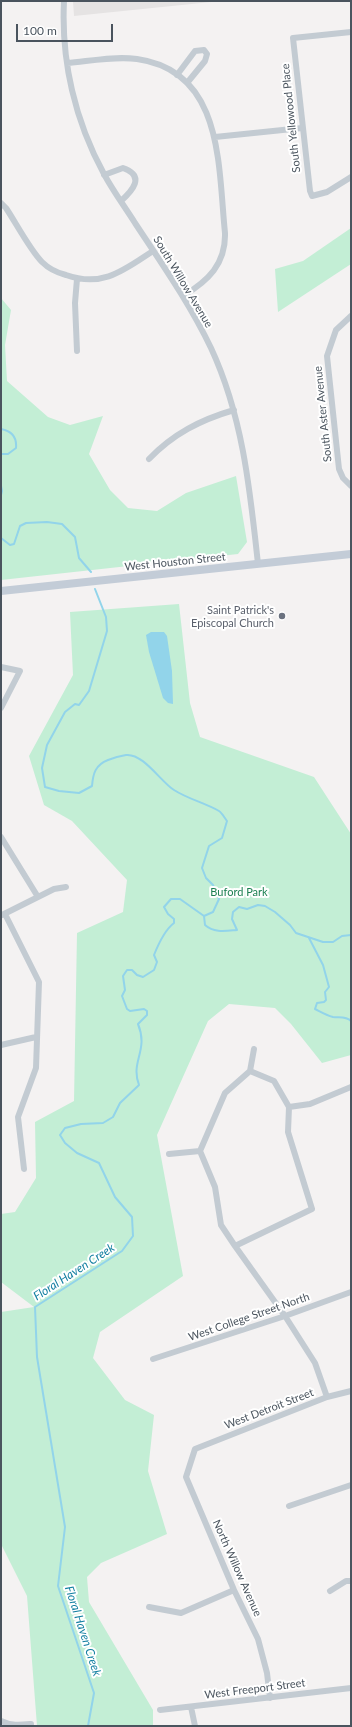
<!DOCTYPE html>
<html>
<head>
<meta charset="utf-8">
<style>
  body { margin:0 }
  #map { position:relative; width:352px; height:1727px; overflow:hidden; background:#f4f2f2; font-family:Lato,sans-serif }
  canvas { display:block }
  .frame { position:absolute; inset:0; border:2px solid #4a545e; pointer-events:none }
  .scale { position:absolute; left:16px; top:24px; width:97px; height:18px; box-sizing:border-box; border:2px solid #4a545e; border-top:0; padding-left:5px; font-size:12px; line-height:14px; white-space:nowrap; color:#4a545e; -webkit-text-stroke:3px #fff; paint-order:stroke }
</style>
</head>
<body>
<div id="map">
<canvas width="352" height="1727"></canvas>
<div class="frame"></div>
<div class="scale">100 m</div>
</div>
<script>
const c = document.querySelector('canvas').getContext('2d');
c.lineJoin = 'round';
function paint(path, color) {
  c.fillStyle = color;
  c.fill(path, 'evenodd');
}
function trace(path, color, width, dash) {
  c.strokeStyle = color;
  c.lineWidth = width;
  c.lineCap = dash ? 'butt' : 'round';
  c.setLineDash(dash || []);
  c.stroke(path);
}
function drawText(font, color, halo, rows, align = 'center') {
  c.font = font + ' Lato,sans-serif';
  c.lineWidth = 4;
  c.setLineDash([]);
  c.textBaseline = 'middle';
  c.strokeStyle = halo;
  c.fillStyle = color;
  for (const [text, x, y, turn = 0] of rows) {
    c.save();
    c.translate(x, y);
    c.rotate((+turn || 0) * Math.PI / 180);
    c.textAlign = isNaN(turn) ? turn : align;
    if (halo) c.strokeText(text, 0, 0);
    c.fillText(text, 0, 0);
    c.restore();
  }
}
paint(new Path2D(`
  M 73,1 L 221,1 L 74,16 Z`), '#e5e3e3');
paint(new Path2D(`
  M 351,228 L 351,264 L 278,312 L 275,269 L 303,261 Z
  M 1,298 L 11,310 L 5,345 L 7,381 L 48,417 L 70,425 L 103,416 L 89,454 L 110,490 L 128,508 L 157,511 L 186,493 L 236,476 L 247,542 L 238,554 L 1,580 Z
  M 179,604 L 190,703 L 200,737 L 314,777 L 351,834 L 351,1055 L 322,1063 L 291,1024 L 275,1008 L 229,1004 L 208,1021 L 157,1135 L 183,1276 L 100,1332 L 93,1358 L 125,1400 L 154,1415 L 148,1471 L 167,1534 L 101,1563 L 87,1577 L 89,1602 L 153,1710 L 153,1726 L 37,1726 L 27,1596 L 1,1544 L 1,1312 L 34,1307 L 1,1282 L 1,1214 L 15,1212 L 36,1178 L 35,1122 L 74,1101 L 77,933 L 123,912 L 127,880 L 72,821 L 44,805 L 29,756 L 73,675 L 70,612 Z`), '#c3eed5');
paint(new Path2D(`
  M 151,632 L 164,632 L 167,636 L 172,671 L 173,704 L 168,703 L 163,698 L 149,652 L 146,635 Z`), '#92d4ea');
trace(new Path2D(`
  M 1,429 C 12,431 17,437 16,448 L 8,454 L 1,454
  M 1,486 L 2,491 L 1,495
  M 1,538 L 10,545 L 14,544 L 20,526 L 26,523 L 47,522 L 62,524 L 75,537 L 79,558 L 91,572
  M 95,589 L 106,617 L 107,631 L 89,691 L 79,705 L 75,704 L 65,712 L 47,745 L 42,768 L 45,787 L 59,791 L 79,793 L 92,786 C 93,774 95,765 108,760 C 113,758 120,756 126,755 C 143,753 161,782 174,790 C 188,799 205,803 219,811 C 222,813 224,817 227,821 L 222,838 L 209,846 L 202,868 L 206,878 L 213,885 L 219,899 L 213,912 L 204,916 L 205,925 C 214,933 225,931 237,930 L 232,919 L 233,912 L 239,907 L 247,909 L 258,905 L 265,906 L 275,912 L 290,925 L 296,933 L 323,942 L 333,942 L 342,936 L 351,935
  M 309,938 L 323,965 L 329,987 L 325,992 L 326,1000 L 324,1002 L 317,1003 L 315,1009 C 321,1012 326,1015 333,1017 C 339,1018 346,1016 351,1021
  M 88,1726 L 94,1693 L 58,1586 L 65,1527 L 37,1357 L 35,1307 L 122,1251 L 133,1236 L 132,1217 L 115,1197 L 99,1163 L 77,1153 L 65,1143 L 60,1135 L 65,1128 L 81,1124 L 103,1123 L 113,1117 L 120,1103 L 139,1085 C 130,1061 149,1051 138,1024 L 147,1015 L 147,1011 L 144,1009 L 130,1011 L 127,1009 L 122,996 L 125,990 L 123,976 L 127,970 L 132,970 L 137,975 L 143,977 L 154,970 L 157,962 L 154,955 C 158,945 166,929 174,923 L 174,919 L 168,914 L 164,907 L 171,899 L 180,899 L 204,916`), '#92d4ea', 2);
trace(new Path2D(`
  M 64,1 C 61,61 75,121 104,174 C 113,191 125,207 135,223 C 162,264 190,304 211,348 C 243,417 250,490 258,564
  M 351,32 L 293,38 L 310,191 L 312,196 L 327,192 L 351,177
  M 67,63 C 90,61 114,56 137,59 C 224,71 218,167 225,233 C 226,264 208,281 183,296
  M 177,75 L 195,51 L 204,50 L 207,54 L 205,61 L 187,83
  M 215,137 L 302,128
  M 104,175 L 123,168 C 146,176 132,191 121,201
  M 1,203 L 6,208 C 16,223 30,250 42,262 C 48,268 58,273 66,275 C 103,288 124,270 153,251
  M 77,279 L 75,303 L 77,351
  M 351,316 L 336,330 L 327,356 L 339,469 L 343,478 L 351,486
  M 149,459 C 173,434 200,420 234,410
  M 1,667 L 20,671 L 1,708
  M 1,837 L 38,897
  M 5,914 L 39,982 L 36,1068 L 18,1117 L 24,1169
  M 2,915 L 54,889 L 66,887
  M 1,1045 L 36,1037
  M 254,1049 L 250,1071 L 225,1093 L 200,1151 L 215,1187 L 221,1225 L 235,1246 L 285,1316 L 315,1363 L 327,1397
  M 289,1107 L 310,1104 L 351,1087
  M 169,1154 L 200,1151
  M 235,1246 L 312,1209 L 288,1132 L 289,1107 L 274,1081 L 250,1071
  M 153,1359 L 285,1316 L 351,1292
  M 289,1506 L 351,1485
  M 330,1591 L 346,1581 L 351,1581
  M 149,1607 L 181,1613 L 234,1590
  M 270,1698 L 267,1673 L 258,1639 L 234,1590 L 186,1477 L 195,1449 L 327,1397 L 351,1391
  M 191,1707 L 195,1726
  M 160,1710 L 351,1688
  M 1,1721 C 11,1726 20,1725 31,1724`), '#c3cbd2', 6);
trace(new Path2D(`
  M 1,591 L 351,554`), '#c3ccd7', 8);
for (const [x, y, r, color] of [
  [282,616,4,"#6b7280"]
]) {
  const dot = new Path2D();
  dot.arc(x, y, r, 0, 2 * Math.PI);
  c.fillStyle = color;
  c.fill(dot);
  trace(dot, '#fff', 1.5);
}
drawText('11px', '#4a545e', '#fff', [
  ["South Yellowood Place",291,118,-96],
  ["South Willow Avenue",183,282,59],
  ["South Aster Avenue",323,414,-96],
  ["West Houston Street",175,562,-6],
  ["West College Street North",249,1317,-19],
  ["West Detroit Street",269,1409,-21],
  ["North Willow Avenue",237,1568,66],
  ["West Freeport Street",255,1689,-7]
]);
drawText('11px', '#5b616d', '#fff', [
  ["Saint Patrick's",274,610],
  ["Episcopal Church",274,623]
], 'right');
drawText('11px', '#1b7f50', '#fff', [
  ["Buford Park",239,892]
]);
drawText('italic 12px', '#127fa1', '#fff', [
  ["Floral Haven Creek",74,1272,-33],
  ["Floral Haven Creek",83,1631,72]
]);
</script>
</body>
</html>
